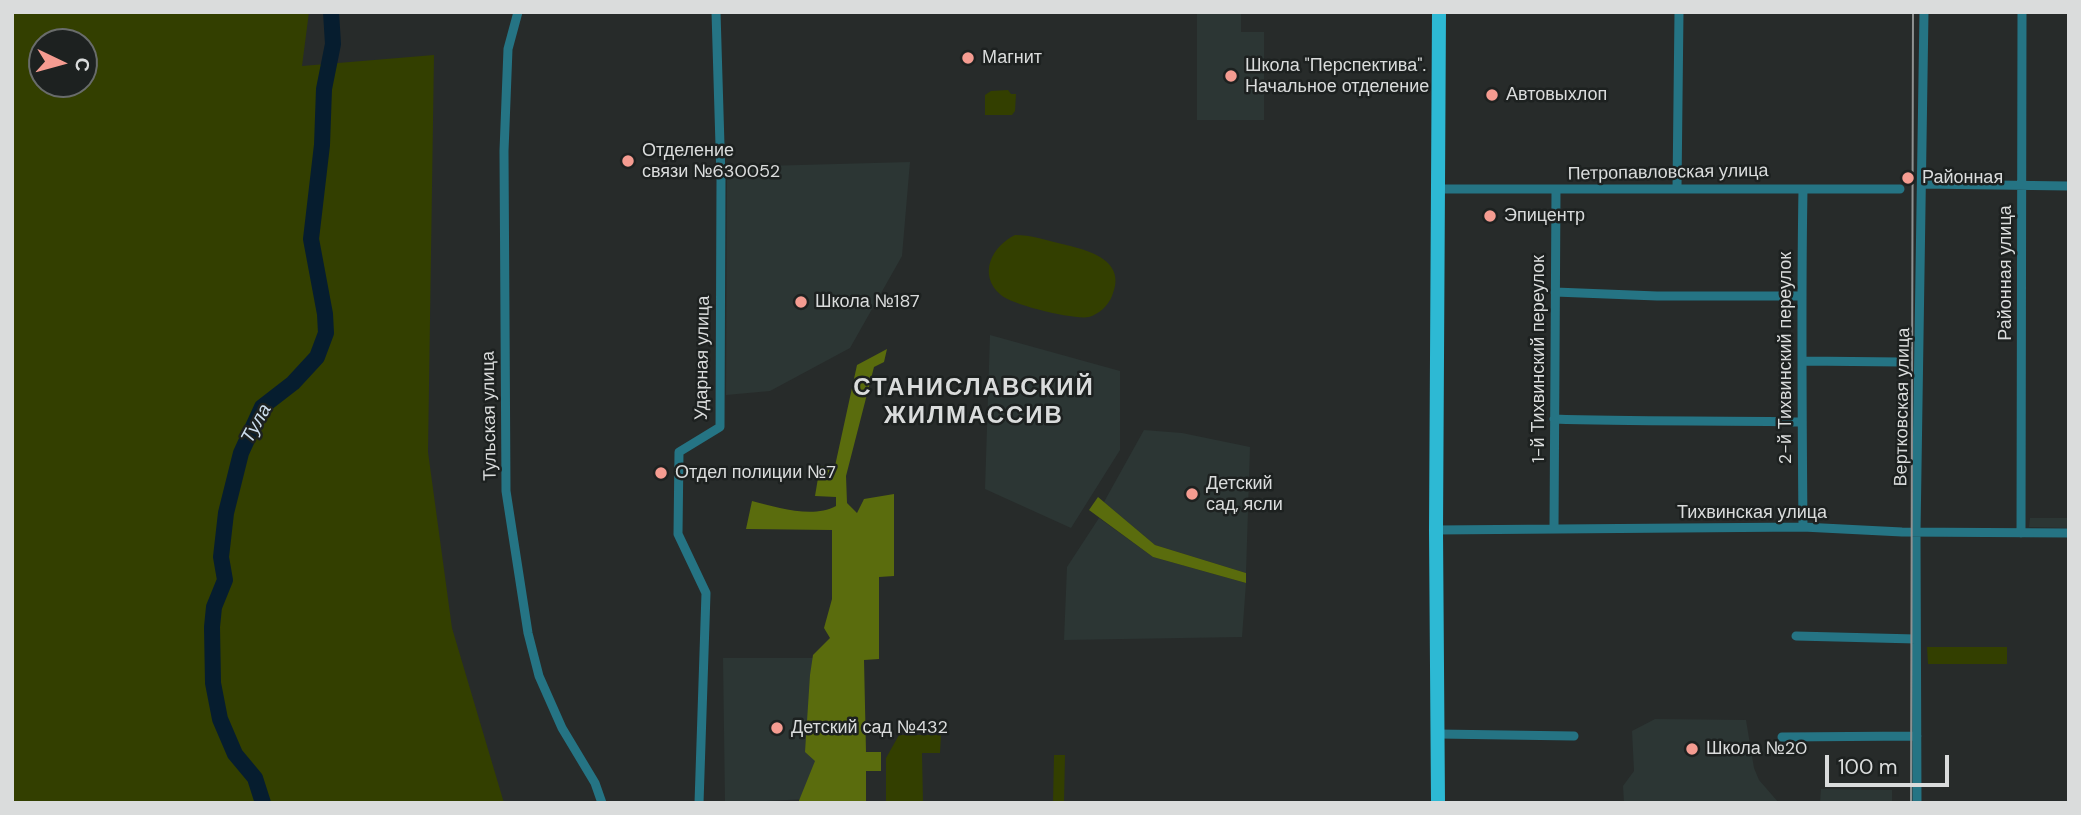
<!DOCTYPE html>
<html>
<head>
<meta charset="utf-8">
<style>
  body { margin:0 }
  #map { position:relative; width:2081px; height:815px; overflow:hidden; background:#272b2a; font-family:"DM Sans",sans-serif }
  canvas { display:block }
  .frame { position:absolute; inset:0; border:14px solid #dadcdc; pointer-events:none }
  .north { position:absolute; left:28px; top:28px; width:70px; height:70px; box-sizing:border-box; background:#1d2120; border:2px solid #696c6b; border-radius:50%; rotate:95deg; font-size:19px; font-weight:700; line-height:28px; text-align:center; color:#dadcdc }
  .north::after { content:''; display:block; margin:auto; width:24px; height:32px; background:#f59c91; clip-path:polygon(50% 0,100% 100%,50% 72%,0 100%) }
  .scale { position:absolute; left:1825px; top:755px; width:124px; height:32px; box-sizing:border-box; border:4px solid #dadcdc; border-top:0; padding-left:9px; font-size:21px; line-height:24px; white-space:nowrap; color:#dadcdc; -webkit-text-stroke:5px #1d2120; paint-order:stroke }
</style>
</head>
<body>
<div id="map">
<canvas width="2081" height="815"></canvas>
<div class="frame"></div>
<div class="north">С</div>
<div class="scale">100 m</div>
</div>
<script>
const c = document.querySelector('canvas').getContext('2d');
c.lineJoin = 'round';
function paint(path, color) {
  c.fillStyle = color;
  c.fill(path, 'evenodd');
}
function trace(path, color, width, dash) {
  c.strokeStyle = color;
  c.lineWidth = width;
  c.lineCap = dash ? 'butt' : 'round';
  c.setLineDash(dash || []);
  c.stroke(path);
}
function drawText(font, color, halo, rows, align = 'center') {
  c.font = font + ' "DM Sans",sans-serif';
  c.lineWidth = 5;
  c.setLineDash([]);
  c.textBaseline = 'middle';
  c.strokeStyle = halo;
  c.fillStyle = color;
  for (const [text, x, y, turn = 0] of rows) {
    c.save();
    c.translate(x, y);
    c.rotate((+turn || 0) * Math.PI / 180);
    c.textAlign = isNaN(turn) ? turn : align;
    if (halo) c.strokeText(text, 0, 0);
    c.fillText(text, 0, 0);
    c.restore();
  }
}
paint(new Path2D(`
  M 1197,12 L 1241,12 L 1241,32 L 1264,32 L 1264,120 L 1197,120 Z
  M 910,162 L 902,256 L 850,348 L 770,391 L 726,395 L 727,167 Z
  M 990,335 L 1120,371 L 1120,450 L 1071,528 L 985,489 Z
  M 1144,430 L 1182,433 L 1250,447 L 1246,573 L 1155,545 L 1104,502 Z
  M 1099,518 L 1153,557 L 1246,583 L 1242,637 L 1064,640 L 1067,567 Z
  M 2030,518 L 2069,518 L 2069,528 L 2029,527 Z
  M 723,658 L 829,658 L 830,798 L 725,803 Z
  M 1655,719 L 1746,720 L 1754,768 L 1759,780 L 1779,803 L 1624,803 L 1623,786 L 1634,771 L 1632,731 Z
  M 1821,789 L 1892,790 L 1892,803 L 1820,803 Z`), '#2c3634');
paint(new Path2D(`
  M 12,12 L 309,12 L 302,66 L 434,55 L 428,452 L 452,628 L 504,803 L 12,803 ZM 84,42 L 84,84 L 42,84 L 42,42 Z
  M 1008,90 L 1011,94 L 1016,94 L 1015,111 L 1012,115 L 985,115 L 985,95 L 991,91 Z
  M 1015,235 C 1031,235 1046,240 1062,244 C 1088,250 1128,260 1112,296 C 1108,306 1099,314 1089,317 C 1074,320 1012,305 1001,295 C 977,275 992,246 1015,235 Z
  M 1927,647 L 2007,647 L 2007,664 L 1928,664 Z
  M 899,735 L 941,735 L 940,753 L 922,753 L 923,803 L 886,803 L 886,758 Z
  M 1054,755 L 1065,755 L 1064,803 L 1053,803 Z`), '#333f00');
paint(new Path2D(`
  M 887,349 L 884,362 L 874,367 L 846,476 L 847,503 L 857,513 L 864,499 L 894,494 L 894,576 L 879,577 L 879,659 L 864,660 L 866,752 L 881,752 L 881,771 L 866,771 L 866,803 L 798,803 L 815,761 L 805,752 L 810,675 L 813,655 L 830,638 L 824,628 L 832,599 L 832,530 L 746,529 L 752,501 C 777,507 812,519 836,506 L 836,497 L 815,496 L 820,466 L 835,466 L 857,365 Z
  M 1098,497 L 1155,545 L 1246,573 L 1246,583 L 1153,557 L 1089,510 Z`), '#5a6c0d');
trace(new Path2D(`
  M 263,803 L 255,778 L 235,754 L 220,719 L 213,683 L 212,627 L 214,607 L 225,580 L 221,557 L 226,513 L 241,453 L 262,407 L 293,383 L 317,357 L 326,333 L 325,314 L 311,239 L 322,145 L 324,89 L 333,44 L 331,12`), '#061d2f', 16);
trace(new Path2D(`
  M 518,12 L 508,49 L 504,151 L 506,491 L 528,633 L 539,676 L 562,728 L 595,783 L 602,803
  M 1922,184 L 2069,186
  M 1677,188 L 1679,12
  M 1437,189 L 1900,189
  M 1555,292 L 1657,296 L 1801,296
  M 1803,361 L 1901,362
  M 1554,419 C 1637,422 1719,420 1802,422
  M 1803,527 C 1802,414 1801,301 1803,189
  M 1554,529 L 1556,190
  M 1436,530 L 1803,527 L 1902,532 L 2069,533
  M 2021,533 L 2022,12
  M 1796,636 L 1916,639
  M 1438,734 L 1574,736
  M 1782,737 L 1917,736
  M 699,803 L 706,593 L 678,534 L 679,452 L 720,427 L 721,179 L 716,12
  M 1917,803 L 1916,533 L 1924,12`), '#257484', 9);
trace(new Path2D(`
  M 1438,803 L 1436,530 L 1439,12`), '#2db9d4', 14);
trace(new Path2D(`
  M 1911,803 L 1913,12`), '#8e9191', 2);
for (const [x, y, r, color] of [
  [968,58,7,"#f59c91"],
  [1231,76,7,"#f59c91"],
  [1492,95,7,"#f59c91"],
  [628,161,7,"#f59c91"],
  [1908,178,7,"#f59c91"],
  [1490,216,7,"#f59c91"],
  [801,302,7,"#f59c91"],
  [661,473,7,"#f59c91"],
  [1192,494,7,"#f59c91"],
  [777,728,7,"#f59c91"],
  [1692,749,7,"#f59c91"]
]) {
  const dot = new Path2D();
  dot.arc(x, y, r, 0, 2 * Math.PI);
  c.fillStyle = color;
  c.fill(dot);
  trace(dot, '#1d2120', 2.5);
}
drawText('18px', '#dadcdc', '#1d2120', [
  ["Магнит",982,58],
  ["Школа \"Перспектива\".",1245,66],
  ["Начальное отделение",1245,87],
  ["Автовыхлоп",1506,95],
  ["Отделение",642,151],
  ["связи №630052",642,172],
  ["Районная",1922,178],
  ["Эпицентр",1504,216],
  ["Школа №187",815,302],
  ["Отдел полиции №7",675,473],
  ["Детский",1206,484],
  ["сад, ясли",1206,505],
  ["Детский сад №432",791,728],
  ["Школа №20",1706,749]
], 'left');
drawText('18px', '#dadcdc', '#1d2120', [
  ["Петропавловская улица",1668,173,-1],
  ["Районная улица",2006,273,-90],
  ["Ударная улица",703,358,-89],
  ["2-й Тихвинский переулок",1786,358,-90],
  ["1-й Тихвинский переулок",1539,359,-90],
  ["Вертковская улица",1903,407,-89],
  ["Тульская улица",490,416,-91],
  ["Тихвинская улица",1752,513]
]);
drawText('italic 19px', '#ccdded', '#1d2120', [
  ["Тула",257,424,-61]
]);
c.letterSpacing = '2px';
drawText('bold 24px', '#dadcdc', '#1d2120', [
  ["СТАНИСЛАВСКИЙ",974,389],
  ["ЖИЛМАССИВ",974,417]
]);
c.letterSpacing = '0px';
</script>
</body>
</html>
